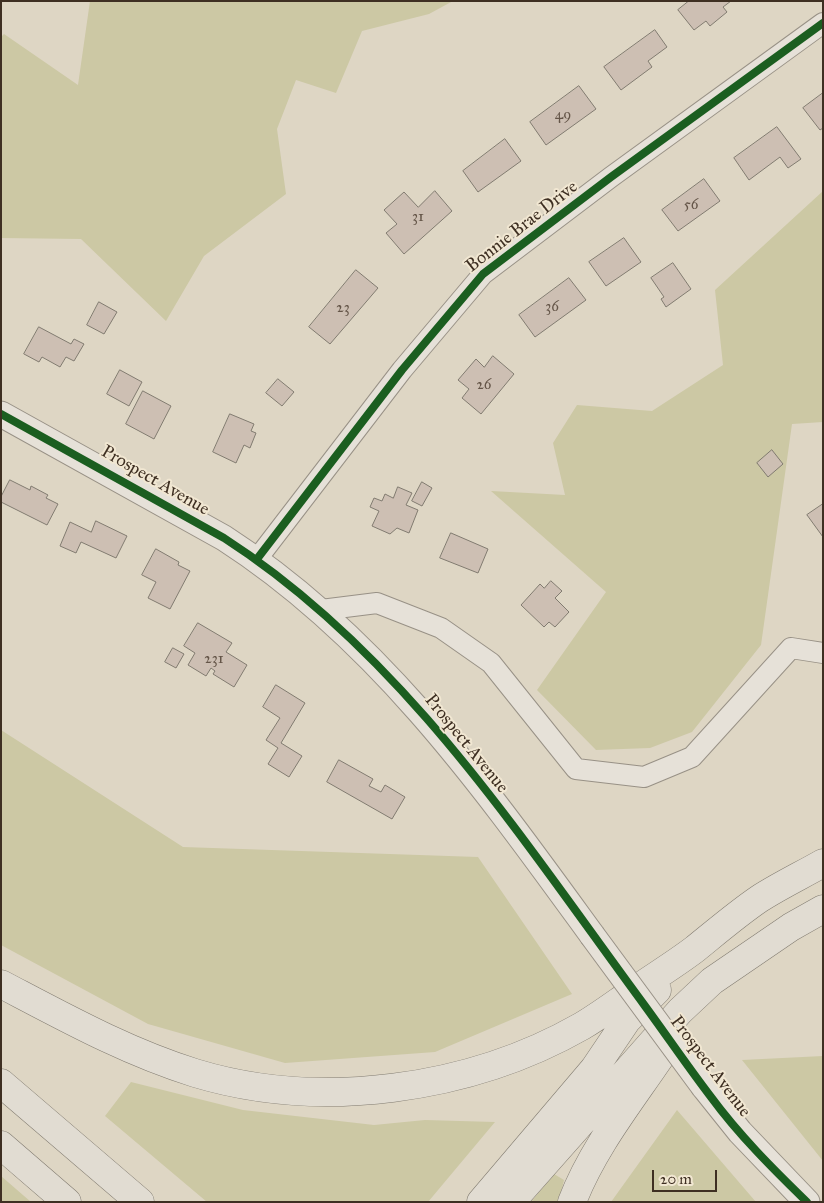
<!DOCTYPE html>
<html>
<head>
<meta charset="utf-8">
<style>
  body { margin:0 }
  #map { position:relative; width:824px; height:1203px; overflow:hidden; background:#ded6c4; font-family:"IM FELL Great Primer",serif }
  canvas { display:block }
  .frame { position:absolute; inset:0; border:2px solid #3e2f22; pointer-events:none }
  .scale { position:absolute; left:652px; top:1170px; width:65px; height:22px; box-sizing:border-box; border:2px solid #3e2f22; border-top:0; padding-left:6px; font-size:15px; line-height:18px; white-space:nowrap; color:#3e2f22; -webkit-text-stroke:4px #f1e7d2; paint-order:stroke }
</style>
</head>
<body>
<div id="map">
<canvas width="824" height="1203"></canvas>
<div class="frame"></div>
<div class="scale">20 m</div>
</div>
<script>
const c = document.querySelector('canvas').getContext('2d');
c.lineJoin = 'round';
function paint(path, color) {
  c.fillStyle = color;
  c.fill(path, 'evenodd');
}
function trace(path, color, width, dash) {
  c.strokeStyle = color;
  c.lineWidth = width;
  c.lineCap = dash ? 'butt' : 'round';
  c.setLineDash(dash || []);
  c.stroke(path);
}
function drawText(font, color, halo, rows, align = 'center') {
  c.font = font + ' "IM FELL Great Primer",serif';
  c.lineWidth = 4;
  c.setLineDash([]);
  c.textBaseline = 'middle';
  c.strokeStyle = halo;
  c.fillStyle = color;
  for (const [text, x, y, turn = 0] of rows) {
    c.save();
    c.translate(x, y);
    c.rotate((+turn || 0) * Math.PI / 180);
    c.textAlign = isNaN(turn) ? turn : align;
    if (halo) c.strokeText(text, 0, 0);
    c.fillText(text, 0, 0);
    c.restore();
  }
}
paint(new Path2D(`
  M 90,1 L 453,1 L 429,14 L 362,31 L 336,93 L 296,80 L 277,129 L 286,194 L 204,256 L 166,321 L 81,239 L 1,238 L 1,37 L 4,34 L 78,85 Z
  M 823,191 L 823,422 L 792,424 L 761,645 L 692,732 L 650,748 L 596,750 L 537,690 L 606,592 L 491,491 L 565,495 L 553,443 L 577,405 L 652,411 L 723,365 L 715,290 Z
  M 1,730 L 183,847 L 478,857 L 572,994 L 435,1052 L 285,1063 L 148,1024 L 1,945 Z
  M 823,1056 L 823,1161 L 742,1060 Z
  M 131,1082 L 243,1110 L 374,1125 L 425,1120 L 495,1122 L 428,1202 L 207,1202 L 105,1116 Z
  M 677,1110 L 756,1202 L 611,1202 Z
  M 554,1174 L 564,1180 L 559,1202 L 531,1202 Z
  M 1,1176 L 31,1202 L 1,1202 Z`), '#ccc8a4');
const building = new Path2D(`
  M 689,1 L 731,1 L 723,7 L 727,12 L 710,26 L 706,21 L 694,30 L 678,10 Z
  M 655,30 L 667,47 L 648,61 L 652,67 L 621,90 L 604,67 Z
  M 579,86 L 596,109 L 546,145 L 530,122 Z
  M 823,93 L 823,128 L 820,130 L 803,108 Z
  M 777,127 L 801,159 L 788,168 L 780,157 L 749,180 L 734,158 Z
  M 505,139 L 521,161 L 478,192 L 463,171 Z
  M 704,179 L 720,201 L 678,231 L 662,210 Z
  M 435,191 L 452,211 L 404,254 L 386,233 L 397,224 L 384,210 L 404,192 L 418,207 Z
  M 624,238 L 641,262 L 606,286 L 589,262 Z
  M 673,263 L 691,289 L 666,307 L 661,299 L 664,297 L 651,278 Z
  M 356,270 L 378,288 L 330,344 L 309,327 Z
  M 569,278 L 586,300 L 535,337 L 519,315 Z
  M 99,302 L 117,312 L 104,334 L 87,325 Z
  M 39,327 L 71,344 L 74,339 L 84,344 L 74,361 L 66,357 L 60,367 L 42,357 L 39,362 L 24,354 Z
  M 493,356 L 514,374 L 481,414 L 462,398 L 469,389 L 458,380 L 476,359 L 484,367 Z
  M 120,370 L 142,382 L 129,406 L 107,394 Z
  M 278,379 L 294,392 L 282,406 L 266,393 Z
  M 143,391 L 171,406 L 154,439 L 126,424 Z
  M 230,414 L 254,424 L 251,431 L 256,433 L 250,448 L 244,445 L 236,463 L 213,452 Z
  M 772,450 L 783,464 L 768,477 L 757,463 Z
  M 10,480 L 30,490 L 31,486 L 48,495 L 46,498 L 58,504 L 47,525 L 1,502 L 1,497 Z
  M 422,482 L 432,488 L 422,506 L 412,501 Z
  M 398,487 L 412,493 L 406,505 L 418,510 L 409,533 L 397,528 L 390,534 L 372,526 L 379,511 L 370,507 L 374,498 L 382,501 L 385,494 L 393,498 Z
  M 823,504 L 823,537 L 807,515 Z
  M 96,521 L 127,536 L 116,558 L 81,542 L 76,553 L 60,546 L 70,522 L 91,532 Z
  M 451,533 L 488,549 L 478,573 L 440,558 Z
  M 156,549 L 179,562 L 178,565 L 190,571 L 170,609 L 148,598 L 156,582 L 142,575 Z
  M 551,581 L 562,591 L 555,598 L 569,612 L 555,627 L 549,622 L 544,627 L 521,605 L 540,584 L 544,588 Z
  M 198,623 L 232,643 L 226,652 L 247,665 L 234,687 L 213,674 L 215,671 L 211,668 L 206,676 L 188,665 L 195,653 L 184,646 Z
  M 173,648 L 184,654 L 176,668 L 165,662 Z
  M 276,685 L 305,703 L 281,743 L 302,756 L 289,777 L 268,764 L 278,748 L 266,740 L 280,718 L 263,707 Z
  M 339,760 L 373,779 L 369,786 L 381,792 L 385,785 L 405,797 L 392,819 L 327,782 Z`);
paint(building, '#cdbfb3');
trace(building, '#817b70', 1);
const minor = new Path2D(`
  M 257,559 L 402,370 L 483,274 L 611,177 L 823,23
  M 321,610 L 377,603 L 441,628 L 491,663 L 576,769 L 644,777 L 692,757 L 791,648 L 823,653`);
const tertiary = new Path2D(`
  M 1,414 L 224,538 C 379,638 485,788 592,935
  M 704,1087 L 740,1132 L 807,1202`);
const motorway = new Path2D(`
  M 1,984 C 64,1017 127,1052 195,1073 C 320,1111 470,1090 582,1026 C 599,1016 615,1004 631,993 C 652,978 674,965 695,949 C 716,932 737,914 759,899 C 779,886 802,875 823,863
  M 1,1083 L 140,1202
  M 1,1145 L 67,1202
  M 481,1202 L 594,1069 L 627,1020 L 657,990
  M 511,1202 L 680,1011 L 712,981 L 791,927 L 823,909
  M 572,1202 C 594,1145 634,1097 667,1047`);
trace(minor, '#989186', 22);
trace(tertiary, '#989186', 27);
trace(motorway, '#817b70', 29);
trace(minor, '#e6e1d8', 20);
trace(tertiary, '#e6e1d8', 25);
trace(motorway, '#e1dcd2', 28);
const tertiaryBridge = new Path2D(`
  M 592,935 L 704,1087`);
trace(tertiaryBridge, '#989186', 27, []);
trace(tertiaryBridge, '#e6e1d8', 25);
trace(new Path2D(`
  M 1,414 L 224,538 C 404,654 521,838 645,1006 C 667,1036 688,1067 711,1097 C 739,1135 773,1169 807,1202
  M 257,559 L 402,370 L 483,274 L 611,177 L 823,23`), '#1b5e20', 8);
drawText('15px', '#645548', null, [
  ["49",563,115],
  ["56",691,205],
  ["31",418,217],
  ["36",552,307],
  ["23",343,308],
  ["26",484,385],
  ["231",214,659]
]);
drawText('18px', '#3e2f22', '#f1e7d2', [
  ["Bonnie Brae Drive",522,227,-38],
  ["Prospect Avenue",155,481,30],
  ["Prospect Avenue",466,744,51],
  ["Prospect Avenue",710,1067,53]
]);
</script>
</body>
</html>
